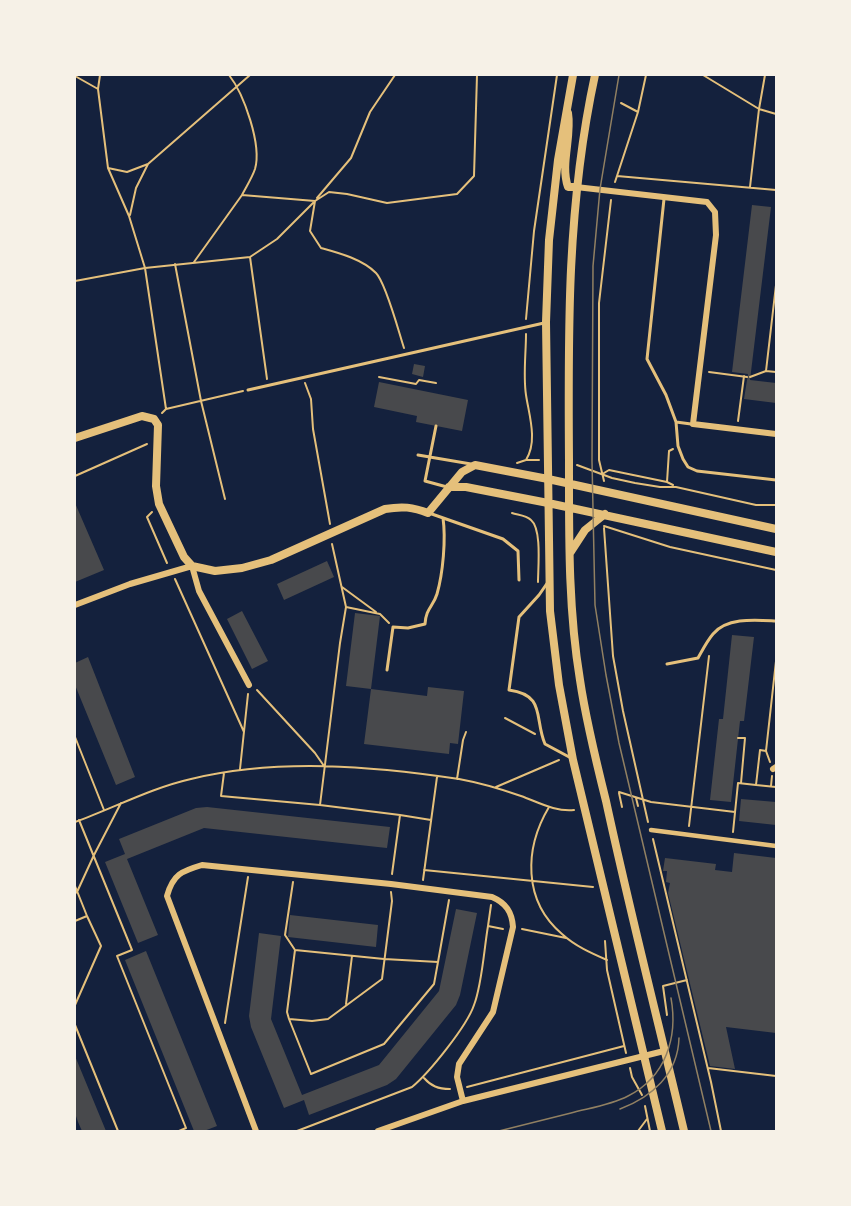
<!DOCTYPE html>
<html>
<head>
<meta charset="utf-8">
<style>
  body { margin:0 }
  #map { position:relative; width:851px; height:1206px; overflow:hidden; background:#14213d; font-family:"Roboto Condensed",sans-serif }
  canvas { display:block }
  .frame { position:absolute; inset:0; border:76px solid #f6f1e7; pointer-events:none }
</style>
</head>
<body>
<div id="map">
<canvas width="851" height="1206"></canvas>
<div class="frame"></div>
</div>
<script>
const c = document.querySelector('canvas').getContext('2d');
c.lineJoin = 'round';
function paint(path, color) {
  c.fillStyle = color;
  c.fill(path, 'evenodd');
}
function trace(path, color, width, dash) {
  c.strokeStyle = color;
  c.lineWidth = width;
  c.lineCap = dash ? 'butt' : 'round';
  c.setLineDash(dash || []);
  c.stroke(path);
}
paint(new Path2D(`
  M 752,205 L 771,207 L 750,380 L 776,383 L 776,403 L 744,399 L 748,374 L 732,372 Z
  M 414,364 L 425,366 L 423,377 L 412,374 Z
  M 379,382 L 468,400 L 462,431 L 416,422 L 417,416 L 374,407 Z
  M 75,503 L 104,570 L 75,582 Z
  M 327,561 L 334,577 L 284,600 L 277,584 Z
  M 242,611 L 268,661 L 252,669 L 227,619 Z
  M 355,613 L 380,616 L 371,689 L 427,696 L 428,687 L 464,691 L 458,744 L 450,743 L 449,754 L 364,744 L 371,689 L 346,686 Z
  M 732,635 L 754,637 L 744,721 L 740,721 L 731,802 L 710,800 L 719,719 L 723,719 Z
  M 88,657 L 135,777 L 116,785 L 75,685 L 75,663 Z
  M 741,799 L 776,802 L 776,825 L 739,821 Z
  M 207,807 L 390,827 L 387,848 L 204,828 L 127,859 L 158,935 L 138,943 L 105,862 L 125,854 L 119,839 L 196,808 Z
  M 734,853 L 776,858 L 776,1033 L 726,1027 L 735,1069 L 710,1066 L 668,893 L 670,883 L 666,882 L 667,871 L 663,871 L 665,858 L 716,864 L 715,870 L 732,872 Z
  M 456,909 L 477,913 L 460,995 L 456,1005 L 396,1079 L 387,1085 L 309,1115 L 304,1100 L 284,1108 L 251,1027 L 249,1016 L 259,933 L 281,936 L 271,1019 L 302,1095 L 379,1065 L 439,991 Z
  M 290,915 L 378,925 L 376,947 L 288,937 Z
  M 146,951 L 217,1126 L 204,1131 L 194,1131 L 125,960 Z
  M 75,1056 L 106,1131 L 82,1131 L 78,1122 L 75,1113 Z`), '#48494c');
trace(new Path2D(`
  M 100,75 L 98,89 L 108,168 L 129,216 L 145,268 L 166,409
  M 229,75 C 244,94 262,145 255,169 C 252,178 246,187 242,195
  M 703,75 L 759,109 L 750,187
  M 765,75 L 759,109 L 776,114
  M 75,76 L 98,89
  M 621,103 L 638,112
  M 108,168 L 127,172 L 148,164 L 250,75
  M 617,176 L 776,190
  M 615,182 L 638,112 L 646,75
  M 317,198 L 351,158 L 370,112 L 395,75
  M 130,215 L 136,188 L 148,164
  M 250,257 L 267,379
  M 194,262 L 242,195 L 315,201 L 329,192 L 347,194 L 387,203 L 457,194 L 474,176 L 477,75
  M 175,264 L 201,401 L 225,499
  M 75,281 L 145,268 L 250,257 L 277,239 L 315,201 L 310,231 L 321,248 C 339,253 362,259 376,273 C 386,283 399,333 404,348
  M 776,285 L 766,371 L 776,372
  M 526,319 L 534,231 L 557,75
  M 709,372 L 747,377
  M 379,377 L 416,384 L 419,380 L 436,383
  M 750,377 L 766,371
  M 305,383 L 311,399 L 313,429 L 330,524
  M 162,413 L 166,409 L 243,391
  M 738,421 L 744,376
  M 526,460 L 539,460
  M 517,463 L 526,460 C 538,441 529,415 526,395 C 523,376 526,353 526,334
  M 577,465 L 612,478 L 635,483 L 660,487 L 676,487 L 756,505 L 776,505
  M 604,473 L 609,470 L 667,482 L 673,485
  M 75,476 L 147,444
  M 604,481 L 599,460 L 599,303 L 611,200
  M 667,482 L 669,451 L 673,449
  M 152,512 L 147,517 L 167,563
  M 512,513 C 518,515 526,515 531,520 C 542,529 538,568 538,582
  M 604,526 L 670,547 L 776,570
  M 604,528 L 613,656 L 623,711 L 648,822
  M 332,544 L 346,607 L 340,643 L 320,805 L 400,815 L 392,874
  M 175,579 L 244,732
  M 342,587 L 376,612
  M 346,607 L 380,614 L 389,623
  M 257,690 L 315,753 L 324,766
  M 505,718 L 535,734
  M 75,737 L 104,810
  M 738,738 L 745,738 L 741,783
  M 770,762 L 766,751 L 776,661
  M 240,769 L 248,694
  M 224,773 L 221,796 L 320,805
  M 457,779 L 463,740 L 466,732
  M 756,785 L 776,787
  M 771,786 L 772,776
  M 496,787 L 559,760
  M 619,792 L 651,802 L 735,812
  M 619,793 L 622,807
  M 636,798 L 638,806
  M 549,807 C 524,849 523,901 562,934 C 575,946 591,953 607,960
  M 400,815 L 431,820
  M 79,820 L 132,950 L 117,956 L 186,1128 L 179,1131
  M 75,822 C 114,808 151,788 191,779 C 278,758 372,766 459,779 C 481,783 501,789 521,796 C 538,802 555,812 574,810
  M 689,826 L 709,656
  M 733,832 L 738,783 L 756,785 L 760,750 L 766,751
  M 653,839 L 711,1082 L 721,1131
  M 424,870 L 593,887
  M 423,880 L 437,777
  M 293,882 L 285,935 L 295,950
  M 75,886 L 87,916 L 75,921
  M 75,893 L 77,892 L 94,855 L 121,803
  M 488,926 L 491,905
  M 522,929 L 566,938
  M 605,941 L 607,970 L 626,1053
  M 438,962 L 449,900
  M 346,1004 L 352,956
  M 75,1005 L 101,946 L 87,916
  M 667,1015 L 663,986 L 687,980
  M 289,1019 L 287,1012 L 295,950 L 384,959 L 438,962 L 434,984 L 384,1044 L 311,1074 L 289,1019 L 312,1021 L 328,1019 L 382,979 L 392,901 L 391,892
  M 225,1023 L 248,877
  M 75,1025 L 118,1131
  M 630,1068 L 632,1077 L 642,1095
  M 708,1068 L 776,1076
  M 424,1078 C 431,1086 438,1089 450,1089
  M 467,1087 L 624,1046
  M 645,1106 L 650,1131
  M 297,1131 L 412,1087 C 429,1073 467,1026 474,1005 C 482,985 484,949 488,926 L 503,929
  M 638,1131 L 647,1119`), '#e5c07b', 2);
trace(new Path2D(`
  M 664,199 L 647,359 L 666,395 L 676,422 L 678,446 L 683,459 L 688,467 L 697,471 L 776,480
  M 248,390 L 544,323
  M 676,422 L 691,424
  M 436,426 L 425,481 L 447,487
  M 418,455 L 471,464
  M 429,513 L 503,539 L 518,551 L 519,580
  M 548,582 L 539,595 L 519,617 L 509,690 C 546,695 534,718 545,744 L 571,758
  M 667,664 L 698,658 C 702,651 707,641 713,634 C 727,617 756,620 776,621
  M 387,670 L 393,627 L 408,628 L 425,624 C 426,608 433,607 437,594 C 443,573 446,539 443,518`), '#e5c07b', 3);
trace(new Path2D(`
  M 651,830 L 776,846`), '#e5c07b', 4.5);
trace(new Path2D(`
  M 576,187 L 707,202 L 715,212 L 716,235 L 693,424 L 776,434
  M 75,605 L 130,584 L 192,566 L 199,591 L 249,685
  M 773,769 L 776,767
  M 256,1131 L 167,896 C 173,874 182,871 202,865 L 391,884 L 492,897 C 506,903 512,912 513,927 L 493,1012 L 459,1064 L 457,1077 L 463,1101
  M 378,1131 L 463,1101 L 664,1051`), '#e5c07b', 6);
trace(new Path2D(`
  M 75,438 L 142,416 L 154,419 L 158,425 L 156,486 L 159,504 L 184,557 L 192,566 L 215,571 L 242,568 L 271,560 L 385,509 C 402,506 413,507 428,513 L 462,472 L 475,465 L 548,479
  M 449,487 L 466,487 L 548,503`), '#e5c07b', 8);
trace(new Path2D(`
  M 573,75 L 558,160 L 549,240 L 546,322 L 550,611 L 559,685 L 573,760 L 662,1131
  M 595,75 C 567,204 568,330 569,460 C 569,534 568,608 580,680 C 586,721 596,761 606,801 C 630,912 658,1021 684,1131
  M 568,113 C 572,137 560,164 568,187 L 576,187
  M 548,479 L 776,529
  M 548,503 L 776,552
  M 570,553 L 585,530 L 605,514`), '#e5c07b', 8);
trace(new Path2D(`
  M 619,75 L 600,189 L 593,266 L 592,461 L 595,605 L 606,675 L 619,743 L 711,1131
  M 620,1109 C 652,1097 678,1074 679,1038
  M 499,1131 C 523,1125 547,1119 571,1113 C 590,1108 611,1105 628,1096 C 666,1077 678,1037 671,998`), '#918062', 1.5);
</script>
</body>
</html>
